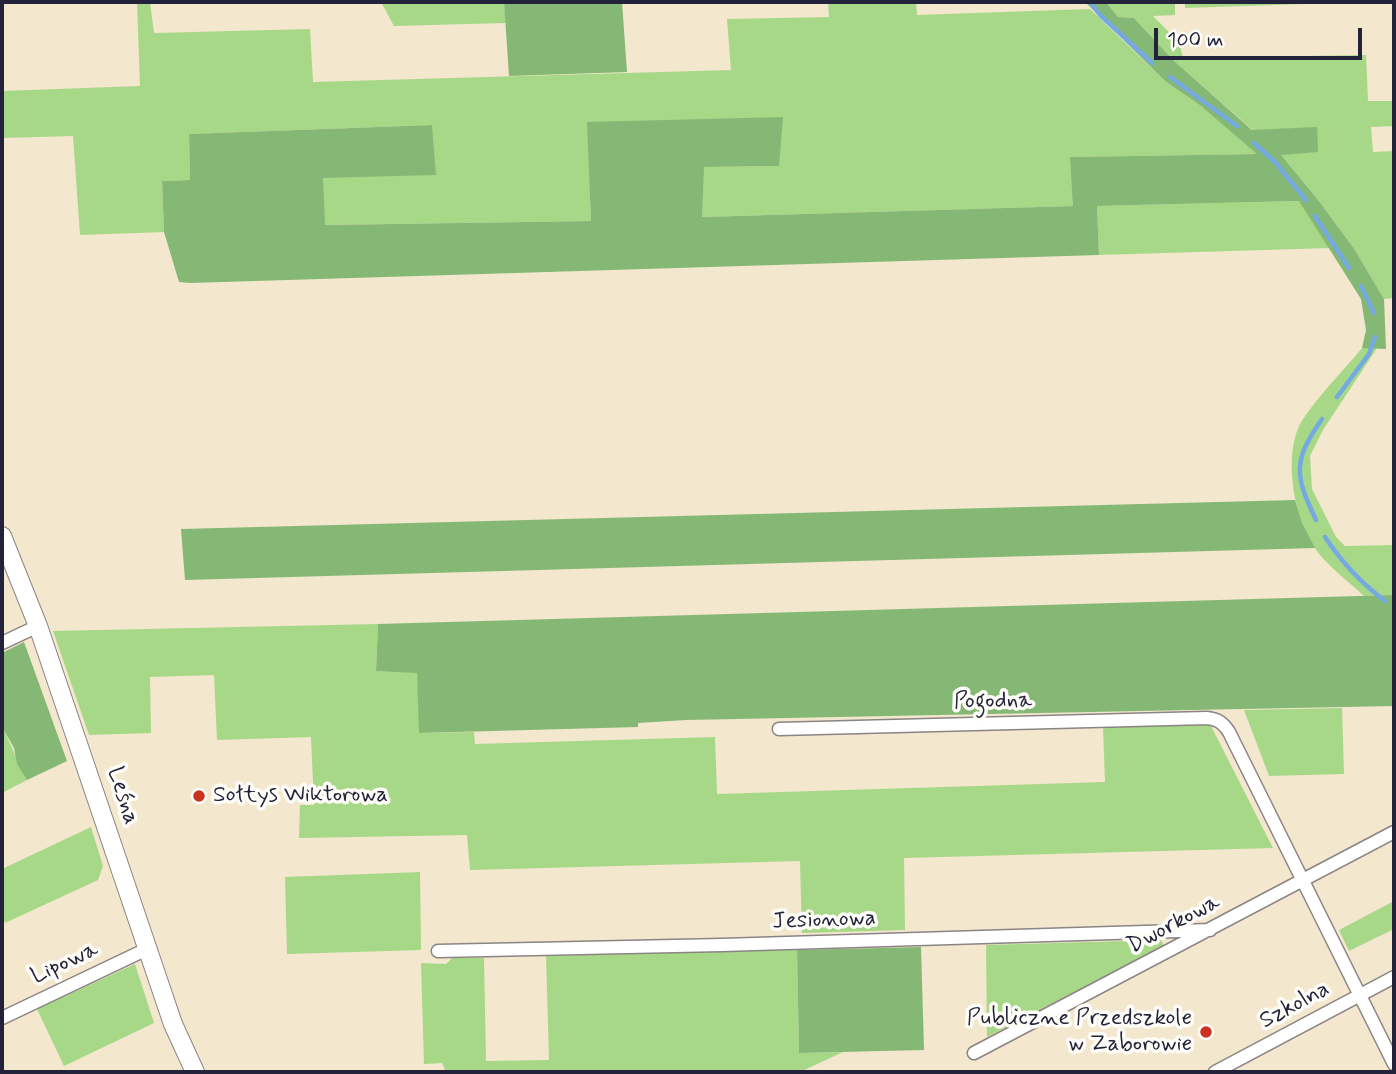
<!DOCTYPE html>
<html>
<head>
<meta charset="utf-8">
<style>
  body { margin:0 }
  #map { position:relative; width:1396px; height:1074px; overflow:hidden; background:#f3e7ce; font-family:Mynerve,sans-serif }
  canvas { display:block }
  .frame { position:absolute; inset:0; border:4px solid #22223b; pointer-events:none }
  .scale { position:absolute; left:1154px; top:28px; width:208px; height:32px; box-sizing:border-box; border:4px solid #22223b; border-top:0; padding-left:9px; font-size:21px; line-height:24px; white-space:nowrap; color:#22223b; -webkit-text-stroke:5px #fdfcf7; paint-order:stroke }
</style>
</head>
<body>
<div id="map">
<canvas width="1396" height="1074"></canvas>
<div class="frame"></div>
<div class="scale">100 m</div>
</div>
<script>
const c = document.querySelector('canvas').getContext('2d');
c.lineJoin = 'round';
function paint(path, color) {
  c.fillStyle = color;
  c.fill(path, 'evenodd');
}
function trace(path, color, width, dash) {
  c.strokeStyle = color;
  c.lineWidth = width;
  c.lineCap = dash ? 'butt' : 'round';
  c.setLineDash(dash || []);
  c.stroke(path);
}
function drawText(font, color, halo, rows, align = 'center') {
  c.font = font + ' Mynerve,sans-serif';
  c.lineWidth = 7;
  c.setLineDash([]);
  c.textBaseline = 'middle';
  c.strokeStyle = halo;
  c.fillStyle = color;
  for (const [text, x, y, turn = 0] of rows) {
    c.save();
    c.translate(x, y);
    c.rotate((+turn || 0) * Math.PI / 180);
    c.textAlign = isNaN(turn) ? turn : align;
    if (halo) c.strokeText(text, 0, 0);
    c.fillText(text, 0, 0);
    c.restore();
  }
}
paint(new Path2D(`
  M 137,2 L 150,2 L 154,33 L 310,29 L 313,82 L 731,70 L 727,19 L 829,17 L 828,2 L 916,2 L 917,15 L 1090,9 L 1165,81 L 1201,106 L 1258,154 L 1071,157 L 1074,206 L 702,217 L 703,167 L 779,166 L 588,122 L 591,221 L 324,225 L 322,178 L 432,125 L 189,134 L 190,180 L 162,181 L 164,232 L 80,235 L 73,136 L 2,138 L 2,91 L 140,86 Z
  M 381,2 L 504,2 L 506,23 L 394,26 Z
  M 1106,2 L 1175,2 L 1175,15 L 1153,16 L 1179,42 L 1183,58 L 1366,55 L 1368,101 L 1394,101 L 1394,126 L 1371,127 L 1373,152 L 1394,151 L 1394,298 L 1384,299 L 1355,250 L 1319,201 L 1280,154 L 1172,59 L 1134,18 L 1118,17 Z
  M 1185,2 L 1304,2 L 1304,4 L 1185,8 Z
  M 1300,201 L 1330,248 L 1099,255 L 1097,206 Z
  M 1362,348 L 1377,348 L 1323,430 L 1310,456 L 1312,489 L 1336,537 L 1345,546 L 1394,545 L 1394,595 L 1364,596 C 1348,581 1326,565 1314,547 C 1293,516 1282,451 1303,419 C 1320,394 1343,371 1362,348 Z
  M 378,624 L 376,671 L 417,672 L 420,733 L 474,732 L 475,744 L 715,737 L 717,794 L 1105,782 L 1103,726 L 1210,724 L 1273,848 L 904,858 L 905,930 L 802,933 L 800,861 L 470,870 L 467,835 L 299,838 L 300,805 L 314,805 L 311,737 L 217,740 L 214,675 L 150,677 L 151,733 L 89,735 L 53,631 Z
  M 1342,708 L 1344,774 L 1269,776 L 1244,710 Z
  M 2,727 C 12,745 17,763 27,780 L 2,793 Z
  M 91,827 L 103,866 L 98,880 L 5,923 L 2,916 L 2,869 Z
  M 420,872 L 421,950 L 287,954 L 285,877 Z
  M 1394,901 L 1394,929 L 1349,951 L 1339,930 Z
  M 1161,940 L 1164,946 L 987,1037 L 986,945 Z
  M 797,950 L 799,1053 L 843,1052 L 800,1072 L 446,1072 L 442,1063 L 424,1064 L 421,963 L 446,964 L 452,958 L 484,958 L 486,1061 L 549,1060 L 546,956 Z
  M 135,964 L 154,1023 L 64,1066 L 37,1009 Z`), '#a7d887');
paint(new Path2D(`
  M 504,2 L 622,2 L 627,72 L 509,76 Z
  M 1085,2 L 1106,2 L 1118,17 L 1134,18 L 1172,59 L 1252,130 L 1317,127 L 1318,152 L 1281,155 L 1319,201 L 1355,250 L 1384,299 L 1386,349 L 1362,348 L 1366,330 L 1361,299 L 1299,201 L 1097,206 L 1099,255 L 190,283 L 179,282 L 164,232 L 162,181 L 190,180 L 189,134 L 432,125 L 436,175 L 323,178 L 325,225 L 591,221 L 587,122 L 783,117 L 779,166 L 704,167 L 702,217 L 1073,206 L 1070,157 L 1257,154 L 1201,106 L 1165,81 Z
  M 1295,500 L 1302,523 L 1315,548 L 185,580 L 181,529 Z
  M 1394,595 L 1394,706 L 686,720 L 638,723 L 638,727 L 419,733 L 417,673 L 376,671 L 378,624 Z
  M 24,642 L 67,761 L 27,780 L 17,764 L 14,748 L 2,727 L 2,653 Z
  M 921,947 L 924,1050 L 799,1053 L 797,950 Z`), '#85b874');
trace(new Path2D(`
  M 1090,2 L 1100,15 L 1152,63
  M 1170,77 L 1237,126
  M 1254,143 L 1275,162 L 1306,200
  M 1315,216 L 1349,268
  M 1361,286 L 1374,313
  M 1337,397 L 1369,354 L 1375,337
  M 1316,520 C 1294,474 1293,461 1322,419
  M 1325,537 C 1342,563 1360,582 1385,601`), '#75a9e2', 4.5);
const street = new Path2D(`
  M 2,643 L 38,626
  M 779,729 L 1207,718 C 1218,719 1223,723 1229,732 L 1394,1064
  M 438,951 L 722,945 L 1210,930
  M 2,1018 L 147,949
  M 974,1053 L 1394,832
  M 1215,1072 L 1394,977`);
const secondary = new Path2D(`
  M 2,536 L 38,626 L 173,1024 L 195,1072`);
trace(street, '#8a8484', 15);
trace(secondary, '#8a8484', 20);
trace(street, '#fff', 12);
trace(secondary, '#fff', 18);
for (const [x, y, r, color] of [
  [199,796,7,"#c8321e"],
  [1206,1032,7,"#c8321e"]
]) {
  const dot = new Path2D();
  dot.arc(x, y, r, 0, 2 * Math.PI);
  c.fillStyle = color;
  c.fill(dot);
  trace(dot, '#fdfcf7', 2.5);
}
drawText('23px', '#22223b', '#fdfcf7', [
  ["Pogodna",993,702,-1],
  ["Leśna",122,796,72],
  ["Jesionowa",824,921,-2],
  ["Dworkowa",1174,925,-28],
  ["Lipowa",65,964,-25],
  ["Szkolna",1295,1006,-28]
]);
drawText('23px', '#22223b', '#fdfcf7', [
  ["Sołtys Wiktorowa",213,796],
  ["Publiczne Przedszkole",1192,1019,"right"],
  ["w Zaborowie",1192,1045,"right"]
], 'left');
</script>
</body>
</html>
